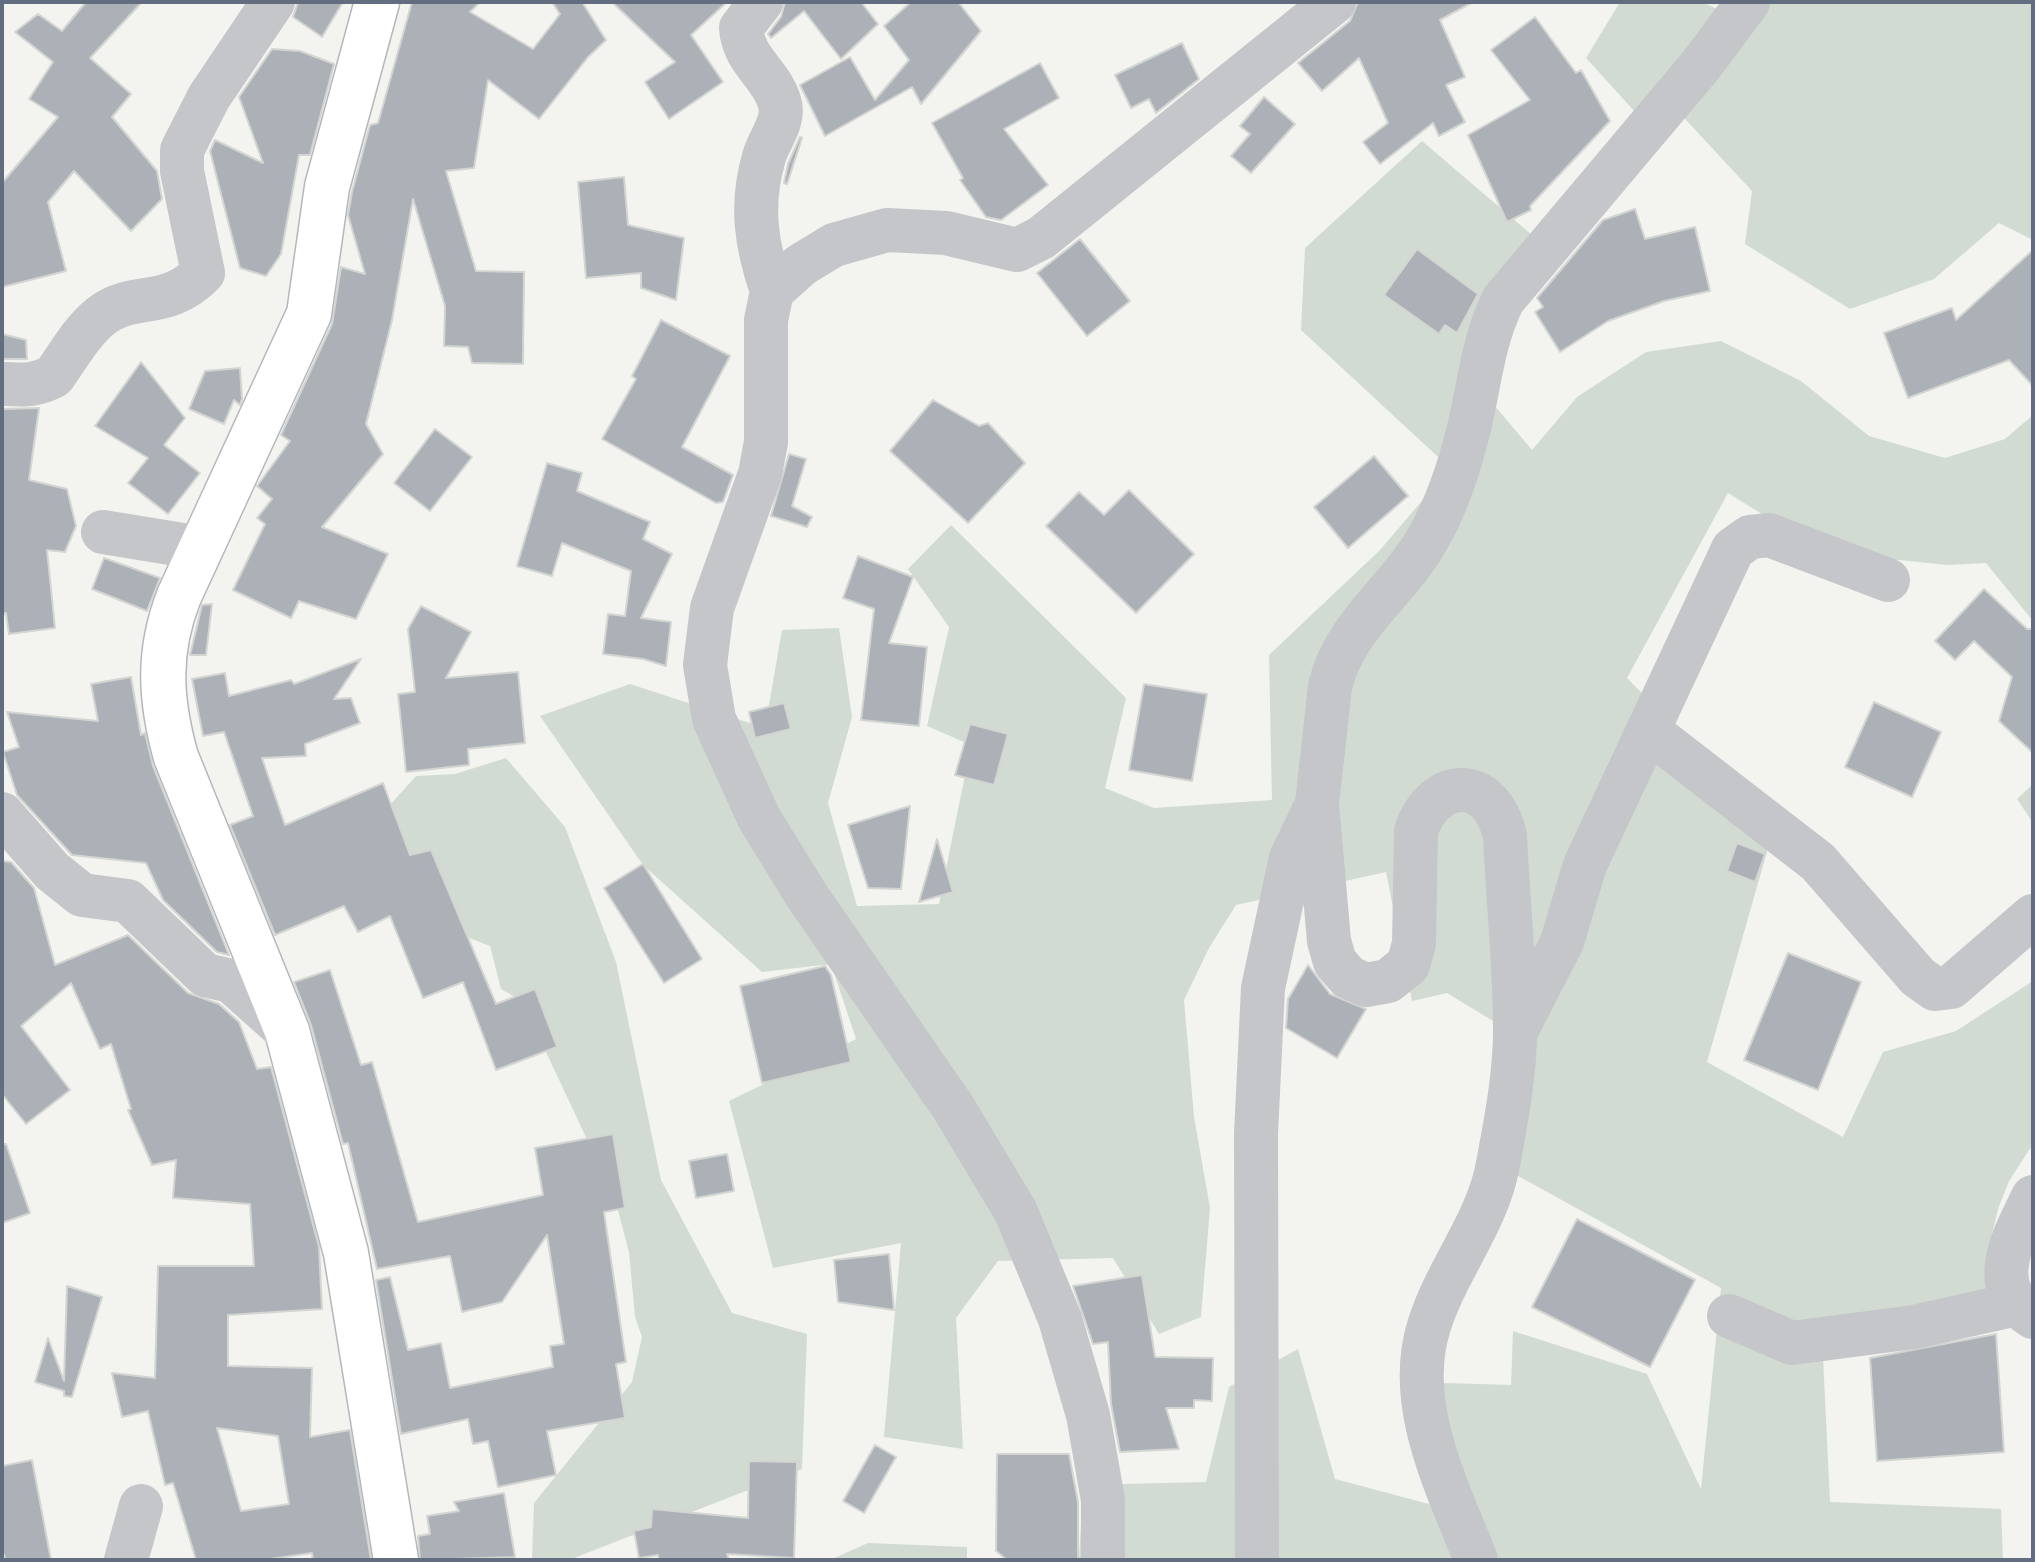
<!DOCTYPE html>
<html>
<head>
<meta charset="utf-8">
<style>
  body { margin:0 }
  #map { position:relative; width:2035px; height:1562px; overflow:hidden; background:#f3f4ef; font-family:Karla,sans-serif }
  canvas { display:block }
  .frame { position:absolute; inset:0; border:4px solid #636d80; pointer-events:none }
</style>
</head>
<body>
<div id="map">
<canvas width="2035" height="1562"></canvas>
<div class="frame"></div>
</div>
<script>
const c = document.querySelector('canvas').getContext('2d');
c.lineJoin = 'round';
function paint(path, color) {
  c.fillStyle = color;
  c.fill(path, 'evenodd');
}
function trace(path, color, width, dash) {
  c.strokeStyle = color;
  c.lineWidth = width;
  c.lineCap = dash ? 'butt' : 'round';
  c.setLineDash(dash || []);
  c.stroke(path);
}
paint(new Path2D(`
  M 1620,2 L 1702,2 L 1734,17 L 1747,2 L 2033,2 L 2033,240 L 1999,223 L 1934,279 L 1850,309 L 1745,244 L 1752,191 L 1660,92 L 1636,113 L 1586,58 Z
  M 1422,141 L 1539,241 L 1468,374 L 1532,450 L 1577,397 L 1646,352 L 1721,341 L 1801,381 L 1869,436 L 1945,458 L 2005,439 L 2033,415 L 2033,621 L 1986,563 L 1947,565 L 1823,552 L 1728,493 L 1627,678 L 1774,827 L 1707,1062 L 1843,1137 L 1883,1052 L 1956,1031 L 2033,981 L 2033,1144 L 2009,1181 L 1998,1209 L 1992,1235 L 1991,1289 L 1823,1357 L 1830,1502 L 2001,1509 L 2003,1560 L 1079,1560 L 1083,1485 L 1206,1482 L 1229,1387 L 1298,1349 L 1335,1479 L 1429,1504 L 1415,1382 L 1511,1385 L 1513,1331 L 1647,1374 L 1701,1489 L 1721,1288 L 1482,1156 L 1498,1024 L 1447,993 L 1412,1001 L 1386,872 L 1236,905 L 1209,948 L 1184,1000 L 1194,1117 L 1210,1208 L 1201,1317 L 1159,1334 L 1113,1258 L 998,1261 L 956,1318 L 963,1449 L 884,1437 L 901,1243 L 773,1268 L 729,1101 L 856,1039 L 831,964 L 762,972 L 643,865 L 540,716 L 630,684 L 765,728 L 782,630 L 839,628 L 852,717 L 828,803 L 857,906 L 939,904 L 971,745 L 927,726 L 949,627 L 908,569 L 951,525 L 1126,698 L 1105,788 L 1154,808 L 1272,800 L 1269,655 L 1380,550 L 1450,468 L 1301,330 L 1305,248 Z
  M 506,758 L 565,827 L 616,962 L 661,1180 L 732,1313 L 807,1334 L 802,1469 L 569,1560 L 532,1560 L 534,1503 L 632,1382 L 642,1337 L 635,1317 L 629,1252 L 615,1199 L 522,1001 L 501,989 L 490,946 L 438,926 L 388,807 L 416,776 L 455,774 Z
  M 2033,784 L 2033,823 L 2017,799 Z
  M 868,1543 L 967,1547 L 967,1560 L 830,1560 Z`), '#d2dbd1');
const building = new Path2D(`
  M 86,2 L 142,2 L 90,58 L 131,94 L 112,117 L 157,171 L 162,199 L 131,231 L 74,171 L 48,202 L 66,271 L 2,287 L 2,183 L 58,117 L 29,99 L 53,62 L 15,32 L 38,14 L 62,31 Z
  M 298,2 L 343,2 L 322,37 L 293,17 Z
  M 412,2 L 480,2 L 470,12 L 533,49 L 560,14 L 552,2 L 582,2 L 606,40 L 588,57 L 539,119 L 488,80 L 474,168 L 446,171 L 476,271 L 524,272 L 523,364 L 472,363 L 468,347 L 444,346 L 445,306 L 413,199 L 392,320 L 366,424 L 383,454 L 322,527 L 388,554 L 356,619 L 299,601 L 291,618 L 233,590 L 265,524 L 257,518 L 272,499 L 257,486 L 290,441 L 281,435 L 332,324 L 341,267 L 365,274 L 348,215 L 352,192 L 370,125 L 378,123 Z
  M 612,2 L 727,2 L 691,35 L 723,82 L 669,119 L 645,82 L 675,62 Z
  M 785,2 L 861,2 L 878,24 L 841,59 L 804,11 L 771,38 L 768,34 L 781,17 Z
  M 911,2 L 958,2 L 981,31 L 921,104 L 912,87 L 825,136 L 800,85 L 850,57 L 875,100 L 909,60 L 884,26 Z
  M 1358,2 L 1473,2 L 1440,20 L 1465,77 L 1446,85 L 1465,122 L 1439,136 L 1433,123 L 1380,164 L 1363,142 L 1388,123 L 1359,58 L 1322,91 L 1298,63 L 1350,21 Z
  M 1535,17 L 1576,73 L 1581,70 L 1610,121 L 1530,206 L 1531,210 L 1507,222 L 1468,135 L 1530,100 L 1491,50 Z
  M 1182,43 L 1199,79 L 1156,113 L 1149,99 L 1131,108 L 1115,75 Z
  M 272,49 L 300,51 L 334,64 L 310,155 L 299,155 L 281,254 L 266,276 L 240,268 L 210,151 L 215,140 L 263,163 L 239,97 Z
  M 1040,63 L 1059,98 L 1004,129 L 1048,185 L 1001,220 L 986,217 L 960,180 L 963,178 L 932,123 Z
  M 1264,97 L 1295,124 L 1251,173 L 1231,156 L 1250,134 L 1240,126 Z
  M 800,137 L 802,138 L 787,184 L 784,183 L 788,164 Z
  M 624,177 L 628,225 L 684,238 L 676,300 L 641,288 L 641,273 L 586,278 L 578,182 Z
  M 1635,209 L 1645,239 L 1695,227 L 1710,291 L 1664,301 L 1608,321 L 1560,352 L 1535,312 L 1543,307 L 1537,298 L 1603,220 Z
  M 1080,239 L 1130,301 L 1087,336 L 1037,273 Z
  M 1417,249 L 1478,294 L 1457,333 L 1445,325 L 1439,334 L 1384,295 Z
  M 2033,250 L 2033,386 L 2009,360 L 1908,398 L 1884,333 L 1952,308 L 1956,320 Z
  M 661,320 L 730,356 L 682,447 L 733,475 L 723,502 L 716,503 L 602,439 L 636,379 L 632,376 Z
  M 2,334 L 26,340 L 27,359 L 2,359 Z
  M 141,362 L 185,418 L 164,445 L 200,473 L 168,514 L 128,483 L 148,458 L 95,426 Z
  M 240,368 L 242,399 L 240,405 L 234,400 L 224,424 L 189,409 L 205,371 Z
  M 933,400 L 979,426 L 988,423 L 1025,463 L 968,523 L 890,451 Z
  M 39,408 L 29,480 L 67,489 L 76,526 L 65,552 L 47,550 L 55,628 L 9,634 L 6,613 L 2,614 L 2,409 Z
  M 435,429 L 472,457 L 430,511 L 394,483 Z
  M 789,454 L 806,459 L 792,506 L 812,517 L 807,527 L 771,516 Z
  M 1374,456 L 1408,496 L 1348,548 L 1314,507 Z
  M 547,463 L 582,473 L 577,491 L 650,522 L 643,539 L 672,554 L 641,618 L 671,622 L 666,666 L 643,659 L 603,654 L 608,614 L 625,616 L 631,571 L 562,543 L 552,576 L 517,566 Z
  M 1129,490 L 1194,554 L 1136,613 L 1046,526 L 1079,492 L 1104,515 Z
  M 858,556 L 913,577 L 889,643 L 927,647 L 919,726 L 861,720 L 874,609 L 843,598 Z
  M 104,558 L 160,578 L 147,611 L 92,589 Z
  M 1984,589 L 2027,629 L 2033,629 L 2033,753 L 1999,721 L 2012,677 L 1974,641 L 1955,660 L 1935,641 Z
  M 212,604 L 206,655 L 190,655 L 202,605 Z
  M 421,606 L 471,632 L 446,678 L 518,672 L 525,743 L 468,749 L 469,765 L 406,772 L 398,694 L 415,692 L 408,629 Z
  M 361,659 L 334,699 L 351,698 L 360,723 L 305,744 L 306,756 L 262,758 L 285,825 L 383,783 L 410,855 L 431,850 L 496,1004 L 535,989 L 557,1047 L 496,1070 L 463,982 L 423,998 L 390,916 L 358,932 L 344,906 L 275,935 L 230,825 L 253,816 L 224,732 L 203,736 L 192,679 L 225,673 L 229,696 L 291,680 L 294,684 Z
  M 131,677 L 141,735 L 145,733 L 153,766 L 229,955 L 217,952 L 163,900 L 146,863 L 72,855 L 17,795 L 3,752 L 19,747 L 7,712 L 98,721 L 91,684 Z
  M 1144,684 L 1207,694 L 1192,781 L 1129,770 Z
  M 1874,702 L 1941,732 L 1912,797 L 1845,767 Z
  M 784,703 L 791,729 L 755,738 L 749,712 Z
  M 970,724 L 1008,734 L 994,785 L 955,775 Z
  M 910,806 L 901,889 L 868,888 L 848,825 Z
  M 937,839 L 953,892 L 919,902 Z
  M 1737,843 L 1765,854 L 1755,882 L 1727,871 Z
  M 2,861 L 11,862 L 34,888 L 55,965 L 128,935 L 188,993 L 219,1004 L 239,1022 L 257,1069 L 271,1067 L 319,1247 L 322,1309 L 228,1315 L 228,1366 L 312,1368 L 310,1437 L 350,1430 L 371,1560 L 313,1560 L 312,1553 L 263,1560 L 196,1560 L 173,1483 L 165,1485 L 148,1411 L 122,1417 L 112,1373 L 155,1378 L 158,1266 L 254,1266 L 250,1204 L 173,1198 L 176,1160 L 152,1165 L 128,1110 L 131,1109 L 111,1044 L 100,1049 L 71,983 L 21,1026 L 70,1090 L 26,1124 L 2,1094 ZM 217,1428 L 278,1436 L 289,1504 L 241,1511 Z
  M 643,864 L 702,959 L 664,983 L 604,888 Z
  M 1788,953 L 1861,982 L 1818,1090 L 1744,1060 Z
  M 1308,965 L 1330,994 L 1366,1009 L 1337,1058 L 1286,1028 L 1288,999 Z
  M 825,966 L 831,975 L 851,1062 L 762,1083 L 740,986 Z
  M 330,970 L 361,1065 L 372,1062 L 418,1222 L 543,1195 L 535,1148 L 613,1134 L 625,1208 L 604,1212 L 626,1362 L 616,1364 L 625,1418 L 547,1431 L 556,1475 L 498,1487 L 488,1441 L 473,1444 L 468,1419 L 401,1434 L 376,1280 L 390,1277 L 408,1350 L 441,1343 L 450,1388 L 553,1367 L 550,1346 L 564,1344 L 547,1235 L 502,1302 L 462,1312 L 450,1256 L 377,1269 L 348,1143 L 343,1144 L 311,1025 L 294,982 Z
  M 2,1144 L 6,1144 L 30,1213 L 2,1223 Z
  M 727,1154 L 734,1191 L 696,1198 L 689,1161 Z
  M 1577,1219 L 1695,1280 L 1650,1367 L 1532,1307 Z
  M 889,1254 L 894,1310 L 838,1302 L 834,1260 Z
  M 1142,1275 L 1155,1357 L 1213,1358 L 1212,1401 L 1194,1400 L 1194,1408 L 1166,1408 L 1179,1449 L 1120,1452 L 1111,1404 L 1108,1342 L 1093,1344 L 1073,1286 Z
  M 67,1286 L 102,1297 L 72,1397 L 64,1396 L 64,1391 L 35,1382 L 48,1338 L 64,1381 Z
  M 1996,1334 L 2004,1452 L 1877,1461 L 1870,1358 Z
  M 875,1445 L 896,1457 L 864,1513 L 843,1501 Z
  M 997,1454 L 1069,1454 L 1078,1502 L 1078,1560 L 1007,1560 L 996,1551 Z
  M 32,1460 L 51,1560 L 6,1560 L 2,1550 L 2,1466 Z
  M 749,1461 L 797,1462 L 794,1558 L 727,1554 L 729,1560 L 659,1560 L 658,1555 L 639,1558 L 634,1531 L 651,1527 L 652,1509 L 748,1518 Z
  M 504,1493 L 515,1557 L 420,1560 L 418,1536 L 430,1534 L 427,1516 L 459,1511 L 454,1502 Z`);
paint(building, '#acb1b7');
trace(building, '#d4d5d2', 2);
const major = new Path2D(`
  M 377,2 L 327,187 L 309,314 L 179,596 C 157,652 160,700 176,757 L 287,1031 L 346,1253 L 396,1560`);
trace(major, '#b4b7bb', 47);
trace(new Path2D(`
  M 761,2 L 741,28 C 743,61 773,75 780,104 C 785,122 768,141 764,157 C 750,205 756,245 772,291
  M 2,384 C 23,385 36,386 54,376 C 68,356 82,331 101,316 C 132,291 166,311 203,273 L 182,171 L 182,150 L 209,97 L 273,2
  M 103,532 L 201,548
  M 1650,732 L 1818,862 L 1918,977 L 1935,989 L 1951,987 L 2033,916
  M 2,814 L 52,871 L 82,895 L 128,901 L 205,975 L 231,981 L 287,1031
  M 1516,1031 L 1562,942 L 1585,865 L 1733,549 L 1750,537 L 1769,535 L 1888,580
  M 2033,1197 C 2014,1236 1984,1287 2033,1317
  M 1729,1316 L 1792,1343 L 1914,1327 L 2017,1304
  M 126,1560 L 141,1506
  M 1103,1560 L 1103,1500 L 1088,1415 L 1060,1319 L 1016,1212 L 953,1107 L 807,896 L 759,818 L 714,719 L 705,665 L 712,608 L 760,474 L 766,442 L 766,320 L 772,291 L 801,265 L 834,245 L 887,230 L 946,233 L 1017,250 L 1041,238 L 1334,2
  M 1257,1560 L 1256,1134 L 1263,988 L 1291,858 L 1316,806
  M 1476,1560 C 1448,1488 1404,1405 1429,1326 C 1446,1270 1488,1222 1498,1164 C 1506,1121 1515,1074 1515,1031 C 1515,966 1508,901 1505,836 C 1491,774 1434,777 1416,831 L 1414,944 L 1408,965 L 1388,981 L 1366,985 L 1348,977 L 1335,962 L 1329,941 L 1317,804 L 1330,687 C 1343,627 1398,591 1427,540 C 1447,506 1461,462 1470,424 C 1480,381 1483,341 1503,300 L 1701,65 L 1748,2`), '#c4c6ca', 44);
trace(major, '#fff', 44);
</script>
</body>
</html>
